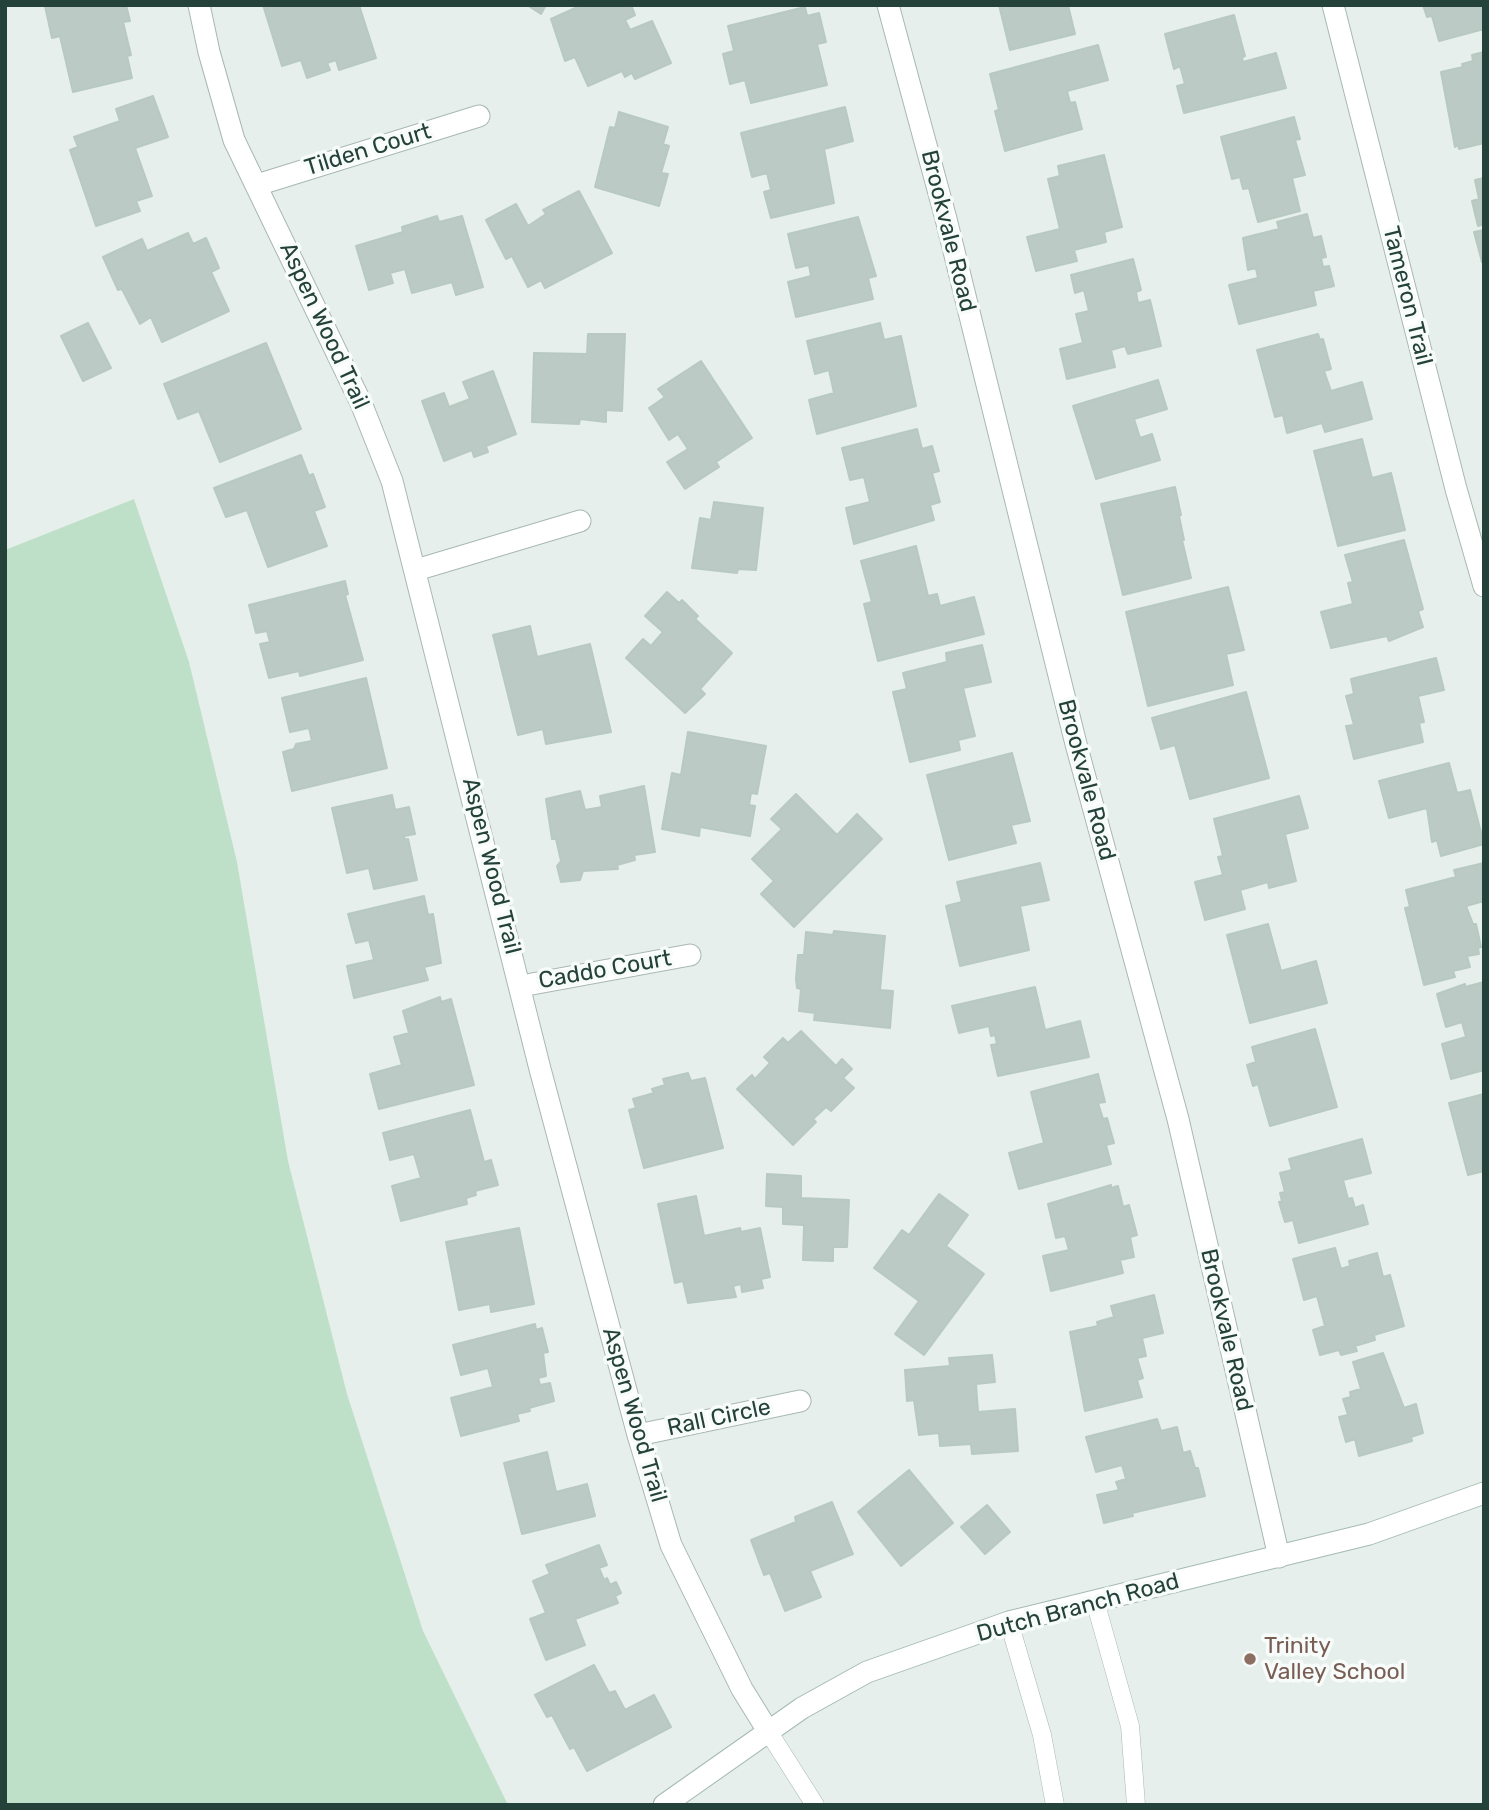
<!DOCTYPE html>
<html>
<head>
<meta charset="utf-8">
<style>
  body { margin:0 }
  #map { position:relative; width:1489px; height:1810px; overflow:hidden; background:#e6efeb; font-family:Rubik,sans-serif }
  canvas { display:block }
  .frame { position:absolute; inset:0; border:7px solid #24423a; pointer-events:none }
</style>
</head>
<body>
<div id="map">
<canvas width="1489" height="1810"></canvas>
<div class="frame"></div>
</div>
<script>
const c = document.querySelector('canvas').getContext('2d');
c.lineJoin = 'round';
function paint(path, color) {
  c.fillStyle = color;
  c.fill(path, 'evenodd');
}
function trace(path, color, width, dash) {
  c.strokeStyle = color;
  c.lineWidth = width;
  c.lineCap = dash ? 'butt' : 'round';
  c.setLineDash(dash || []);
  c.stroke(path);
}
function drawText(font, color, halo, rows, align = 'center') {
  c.font = font + ' Rubik,sans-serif';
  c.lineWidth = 7;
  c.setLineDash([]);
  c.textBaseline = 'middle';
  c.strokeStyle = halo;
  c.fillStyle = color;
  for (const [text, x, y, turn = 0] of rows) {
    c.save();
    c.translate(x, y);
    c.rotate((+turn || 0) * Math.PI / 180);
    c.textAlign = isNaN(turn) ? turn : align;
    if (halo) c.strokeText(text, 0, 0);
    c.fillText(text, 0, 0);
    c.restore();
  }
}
paint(new Path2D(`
  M 134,499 L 189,662 L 237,862 L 288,1161 L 347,1394 L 423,1631 L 508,1805 L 5,1805 L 5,550 Z`), '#bfe0c8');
const building = new Path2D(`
  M 126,5 L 130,21 L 123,22 L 131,55 L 127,56 L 132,78 L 73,92 L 60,36 L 52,38 L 45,6 Z
  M 263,5 L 359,5 L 376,58 L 339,70 L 336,60 L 327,63 L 330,70 L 307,78 L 301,60 L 282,66 Z
  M 527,5 L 546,5 L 541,14 Z
  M 582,5 L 631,5 L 635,15 L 625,20 L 630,30 L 652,21 L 671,63 L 635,79 L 632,73 L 625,77 L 622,71 L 588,86 L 575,57 L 565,61 L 551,19 Z
  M 999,5 L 1068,5 L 1075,34 L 1010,50 Z
  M 1423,5 L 1484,5 L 1484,29 L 1439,41 L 1432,16 L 1427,17 Z
  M 805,7 L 807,16 L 819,13 L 826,42 L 817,44 L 827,85 L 751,103 L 745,80 L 730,84 L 723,54 L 734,51 L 728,26 Z
  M 1234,15 L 1245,56 L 1242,57 L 1243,62 L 1276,53 L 1286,88 L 1184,113 L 1177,86 L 1185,84 L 1180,66 L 1174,69 L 1165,34 Z
  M 1098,45 L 1108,80 L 1067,91 L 1070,103 L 1075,102 L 1082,129 L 1005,151 L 995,111 L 999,110 L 990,74 Z
  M 1484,52 L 1484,143 L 1459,149 L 1458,145 L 1455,147 L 1441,72 L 1463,67 L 1462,64 L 1473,61 L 1472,55 Z
  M 153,96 L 168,137 L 135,148 L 152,196 L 136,201 L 140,211 L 96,226 L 70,150 L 78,147 L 74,137 L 120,121 L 116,109 Z
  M 845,107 L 853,141 L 824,149 L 834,203 L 771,218 L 764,192 L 771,190 L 767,173 L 752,177 L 741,133 Z
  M 619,112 L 668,127 L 663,144 L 669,146 L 661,173 L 668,174 L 659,206 L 595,187 L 610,127 L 615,128 Z
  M 1294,117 L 1300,139 L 1295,140 L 1305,175 L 1292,178 L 1300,211 L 1258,222 L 1249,188 L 1243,189 L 1240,177 L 1232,179 L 1221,137 Z
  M 1104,155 L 1122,227 L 1104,232 L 1106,242 L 1074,250 L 1077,261 L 1036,271 L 1027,237 L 1060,229 L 1048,179 L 1060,176 L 1058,166 Z
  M 1484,178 L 1484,224 L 1478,226 L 1472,201 L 1479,199 L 1475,180 Z
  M 579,191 L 612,253 L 545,288 L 541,280 L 528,287 L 512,256 L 506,259 L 486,220 L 516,204 L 528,226 L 546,214 L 543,210 Z
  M 1307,214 L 1313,238 L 1321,236 L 1326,257 L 1321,258 L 1323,267 L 1329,266 L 1334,286 L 1313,291 L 1316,305 L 1239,324 L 1229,285 L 1258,278 L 1256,268 L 1248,270 L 1243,238 L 1279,229 L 1277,222 Z
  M 437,216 L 439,222 L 462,216 L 483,287 L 456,295 L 452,282 L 412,293 L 405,269 L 390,273 L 393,283 L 369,290 L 356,246 L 403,232 L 402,227 Z
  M 858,217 L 876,276 L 868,278 L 873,299 L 796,317 L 788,282 L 811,276 L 809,265 L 796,268 L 788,234 Z
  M 1484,230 L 1484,261 L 1482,262 L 1474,232 Z
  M 188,233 L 193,244 L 206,238 L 219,268 L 211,272 L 229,311 L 162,342 L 151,317 L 140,324 L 122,289 L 118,290 L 103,257 L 142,239 L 147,251 Z
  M 1133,259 L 1141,290 L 1136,292 L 1138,303 L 1150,300 L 1161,346 L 1128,354 L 1125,346 L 1111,350 L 1115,367 L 1067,379 L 1060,349 L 1083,343 L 1076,314 L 1089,311 L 1084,290 L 1075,293 L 1071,275 Z
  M 88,323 L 111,368 L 83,381 L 61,336 Z
  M 880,323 L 884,340 L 901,336 L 916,406 L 817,434 L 809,400 L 834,393 L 829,370 L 815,374 L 807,341 Z
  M 588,334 L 625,334 L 622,411 L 606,410 L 606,422 L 580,419 L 579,424 L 532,422 L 534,353 L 587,354 Z
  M 1318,334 L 1320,340 L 1323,339 L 1331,369 L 1324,371 L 1331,391 L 1362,382 L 1372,419 L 1325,432 L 1322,423 L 1287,433 L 1283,415 L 1275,417 L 1257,350 Z
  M 266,343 L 301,429 L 220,462 L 199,411 L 178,419 L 164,384 Z
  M 701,361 L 752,438 L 716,462 L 719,467 L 685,489 L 667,462 L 688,449 L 678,434 L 669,440 L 649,408 L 665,397 L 658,389 Z
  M 493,371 L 516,434 L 486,446 L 488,452 L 474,457 L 472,450 L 444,461 L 422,401 L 444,393 L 449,407 L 470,399 L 463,382 Z
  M 1158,380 L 1167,409 L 1134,419 L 1140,438 L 1152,434 L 1160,460 L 1096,479 L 1073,406 Z
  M 917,429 L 922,449 L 932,446 L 939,471 L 932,473 L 940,502 L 930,505 L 934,520 L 854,544 L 846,508 L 870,502 L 864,477 L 850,480 L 842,448 Z
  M 1362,439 L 1372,478 L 1391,473 L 1405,530 L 1338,546 L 1314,451 Z
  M 301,455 L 309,476 L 313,474 L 325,507 L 314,511 L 327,546 L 268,567 L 247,510 L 226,517 L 214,488 Z
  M 1175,487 L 1181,515 L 1179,516 L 1184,540 L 1182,540 L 1191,578 L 1123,595 L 1101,504 Z
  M 714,502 L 763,508 L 756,570 L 738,569 L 737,573 L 692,568 L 700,518 L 711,520 Z
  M 1404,540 L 1423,609 L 1418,611 L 1423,627 L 1389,641 L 1387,636 L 1331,648 L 1321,612 L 1353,604 L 1348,583 L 1353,582 L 1345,555 Z
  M 916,546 L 928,596 L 937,594 L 940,606 L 974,597 L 984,634 L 878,661 L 864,604 L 872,602 L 861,561 Z
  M 345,581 L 348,594 L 345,595 L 363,660 L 300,676 L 299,671 L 269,678 L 260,644 L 270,642 L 267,631 L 256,633 L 249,605 Z
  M 1228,587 L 1244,650 L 1226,654 L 1233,685 L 1148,706 L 1126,612 Z
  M 667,592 L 679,603 L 682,600 L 698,616 L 695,619 L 732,653 L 700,689 L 705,694 L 685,713 L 626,658 L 643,639 L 651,646 L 663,632 L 645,616 Z
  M 530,626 L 537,657 L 590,644 L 611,732 L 546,744 L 543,729 L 518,735 L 493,635 Z
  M 982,645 L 991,682 L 963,688 L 975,736 L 958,740 L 960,750 L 910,762 L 893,692 L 907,689 L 903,673 L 947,662 L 946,653 Z
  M 1436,658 L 1444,690 L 1418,696 L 1424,722 L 1419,723 L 1423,742 L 1354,759 L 1346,726 L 1354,725 L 1346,696 L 1354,694 L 1351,679 Z
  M 366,678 L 387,768 L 292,791 L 283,752 L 294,749 L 296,744 L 312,741 L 309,728 L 290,732 L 282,698 Z
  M 1246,692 L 1269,778 L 1190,799 L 1175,745 L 1161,749 L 1152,718 Z
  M 688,732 L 766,746 L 757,794 L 751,793 L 749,805 L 755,806 L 750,836 L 700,827 L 699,836 L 662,829 L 672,773 L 681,775 Z
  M 1012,753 L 1030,821 L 1011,825 L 1016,843 L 949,860 L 927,775 Z
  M 1449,763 L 1457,793 L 1470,790 L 1484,844 L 1441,856 L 1437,840 L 1432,842 L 1427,808 L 1389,818 L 1379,781 Z
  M 644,786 L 655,852 L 634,855 L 635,860 L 617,865 L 618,869 L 583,871 L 580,880 L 561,882 L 557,866 L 561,861 L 556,839 L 552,839 L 546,799 L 580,791 L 585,810 L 602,807 L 600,796 Z
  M 796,794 L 837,835 L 857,814 L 882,839 L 794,927 L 761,894 L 774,881 L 752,859 L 782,829 L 771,819 Z
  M 392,795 L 395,810 L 409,807 L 415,834 L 404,836 L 405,840 L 408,839 L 417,880 L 374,889 L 369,868 L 347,873 L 332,808 Z
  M 1299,796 L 1308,828 L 1285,834 L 1296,881 L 1269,888 L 1268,882 L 1240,890 L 1245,909 L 1205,920 L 1195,882 L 1223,875 L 1218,857 L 1223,856 L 1214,819 Z
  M 1040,863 L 1049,900 L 1020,906 L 1029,950 L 960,966 L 946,906 L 962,902 L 957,882 Z
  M 1484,863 L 1484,901 L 1466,906 L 1473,924 L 1476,924 L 1481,947 L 1478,948 L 1479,954 L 1467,956 L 1470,967 L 1453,971 L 1455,977 L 1424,985 L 1405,908 L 1410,907 L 1406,890 L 1456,877 L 1454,870 Z
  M 424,896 L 428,915 L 433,914 L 441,963 L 424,967 L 428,980 L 354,998 L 347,966 L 374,960 L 369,940 L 356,943 L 348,914 Z
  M 1268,924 L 1281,971 L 1316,961 L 1327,1003 L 1250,1023 L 1227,935 Z
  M 834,931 L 885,936 L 880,990 L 893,991 L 890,1028 L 814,1020 L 815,1013 L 799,1011 L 801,989 L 797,988 L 796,979 L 798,955 L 804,955 L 806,932 L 833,935 Z
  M 1484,982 L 1484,1070 L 1451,1079 L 1442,1044 L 1466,1037 L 1462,1022 L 1446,1027 L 1437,994 L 1465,984 L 1465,987 Z
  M 1035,987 L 1045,1030 L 1080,1021 L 1089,1057 L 998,1076 L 991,1045 L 997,1044 L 995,1035 L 991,1036 L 989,1026 L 959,1033 L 952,1006 Z
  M 440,997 L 441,1002 L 451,999 L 474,1085 L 379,1109 L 370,1074 L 402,1065 L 394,1037 L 409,1033 L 403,1011 Z
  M 1315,1029 L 1337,1107 L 1270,1126 L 1258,1084 L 1253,1086 L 1247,1065 L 1256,1062 L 1252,1047 Z
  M 801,1031 L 836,1066 L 842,1059 L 852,1069 L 843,1078 L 854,1088 L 831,1111 L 826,1107 L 813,1119 L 816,1122 L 793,1145 L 737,1089 L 752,1075 L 755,1079 L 770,1063 L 764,1057 L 783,1038 L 788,1043 Z
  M 688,1073 L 691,1081 L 705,1078 L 723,1148 L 644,1168 L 629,1110 L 636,1108 L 633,1099 L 654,1093 L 652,1089 L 665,1085 L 663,1079 Z
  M 1098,1074 L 1105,1102 L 1098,1103 L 1103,1119 L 1107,1118 L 1114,1143 L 1106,1145 L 1111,1164 L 1019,1189 L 1009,1153 L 1044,1143 L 1031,1092 Z
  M 1484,1094 L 1484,1171 L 1468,1175 L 1449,1103 Z
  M 470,1110 L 484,1162 L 491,1160 L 498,1185 L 475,1191 L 476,1195 L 466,1198 L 467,1204 L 401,1221 L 392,1186 L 421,1178 L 414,1154 L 390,1160 L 383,1133 Z
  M 1362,1139 L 1371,1173 L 1343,1180 L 1348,1199 L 1352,1198 L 1355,1208 L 1363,1205 L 1368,1224 L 1299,1243 L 1293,1220 L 1285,1222 L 1279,1202 L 1282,1201 L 1280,1193 L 1285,1192 L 1280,1173 L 1292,1170 L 1289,1159 Z
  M 767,1174 L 801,1176 L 801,1198 L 849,1200 L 847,1247 L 833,1247 L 833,1261 L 803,1260 L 804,1225 L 783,1224 L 783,1207 L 766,1206 Z
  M 1111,1185 L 1111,1188 L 1118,1186 L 1123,1207 L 1129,1205 L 1137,1235 L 1130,1237 L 1134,1257 L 1120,1260 L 1123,1273 L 1051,1291 L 1043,1256 L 1069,1250 L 1065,1236 L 1056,1238 L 1048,1204 Z
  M 939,1194 L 968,1215 L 946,1246 L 984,1274 L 924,1355 L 895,1334 L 919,1301 L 874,1268 L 902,1230 L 909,1235 Z
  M 696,1196 L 704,1236 L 740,1228 L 741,1232 L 760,1228 L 770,1277 L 761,1279 L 763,1288 L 742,1292 L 741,1284 L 733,1286 L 736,1297 L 688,1303 L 683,1281 L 675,1283 L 658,1204 Z
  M 519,1228 L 534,1304 L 491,1312 L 490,1304 L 459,1310 L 446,1242 Z
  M 1335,1248 L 1341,1269 L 1350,1266 L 1349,1261 L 1377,1253 L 1383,1277 L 1390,1275 L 1404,1326 L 1374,1335 L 1375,1340 L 1355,1346 L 1357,1351 L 1341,1355 L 1339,1350 L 1320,1355 L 1313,1330 L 1325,1326 L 1317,1296 L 1304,1300 L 1293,1259 Z
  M 1154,1295 L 1163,1333 L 1142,1338 L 1146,1356 L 1137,1358 L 1143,1378 L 1137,1380 L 1142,1397 L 1085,1411 L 1070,1332 L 1098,1326 L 1097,1322 L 1114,1317 L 1111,1306 Z
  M 535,1324 L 536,1330 L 542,1328 L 548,1352 L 543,1353 L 546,1376 L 538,1378 L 540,1385 L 550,1383 L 554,1401 L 529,1408 L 530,1411 L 517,1414 L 519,1421 L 461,1436 L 451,1398 L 493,1387 L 488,1368 L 461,1375 L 453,1345 Z
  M 1383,1353 L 1404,1408 L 1416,1404 L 1423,1433 L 1411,1437 L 1412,1441 L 1359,1456 L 1355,1439 L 1346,1442 L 1339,1417 L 1348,1415 L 1343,1399 L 1351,1397 L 1350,1392 L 1361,1389 L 1353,1362 Z
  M 992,1355 L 995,1382 L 976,1384 L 978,1412 L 1015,1409 L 1018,1451 L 972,1454 L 971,1444 L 940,1446 L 939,1433 L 919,1435 L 914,1400 L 907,1401 L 905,1370 L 950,1366 L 949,1358 Z
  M 1157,1419 L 1161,1431 L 1177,1427 L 1183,1453 L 1190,1451 L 1195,1468 L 1198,1468 L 1205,1496 L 1132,1513 L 1133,1516 L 1104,1523 L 1097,1495 L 1119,1490 L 1116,1482 L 1126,1479 L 1122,1465 L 1096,1472 L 1086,1437 Z
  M 547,1452 L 556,1492 L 587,1484 L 595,1516 L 522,1534 L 504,1463 Z
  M 909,1470 L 953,1523 L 901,1566 L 858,1512 Z
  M 832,1502 L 853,1554 L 810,1571 L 821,1597 L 785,1611 L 770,1573 L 764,1575 L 751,1540 L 796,1522 L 795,1517 Z
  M 987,1505 L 1010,1532 L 985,1554 L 961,1527 Z
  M 599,1545 L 607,1565 L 599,1568 L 604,1580 L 607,1578 L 610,1585 L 616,1582 L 621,1593 L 615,1596 L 618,1603 L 575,1619 L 585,1645 L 546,1660 L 530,1619 L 546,1613 L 533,1581 L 550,1574 L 546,1565 Z
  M 594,1665 L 609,1693 L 615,1691 L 625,1710 L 654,1695 L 671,1727 L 587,1771 L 574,1747 L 570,1749 L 552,1715 L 547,1717 L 535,1695 Z`);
paint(building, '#bbcac4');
trace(building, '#b8c9c2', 2);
const lane = new Path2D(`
  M 1095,1601 L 1130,1726 L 1136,1805
  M 1009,1622 L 1042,1735 L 1055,1805
  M 768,1731 L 815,1805`);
const street = new Path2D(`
  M 199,5 L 209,52 L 234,140 L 361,403 L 392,481 L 540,1069 L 638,1435 L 671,1545 L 742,1689 L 768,1731
  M 888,5 L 946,219 L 1076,744 L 1178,1119 L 1279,1557
  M 1333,5 L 1456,489 L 1484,586
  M 257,185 L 479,116
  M 416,570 L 580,521
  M 521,986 L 690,955
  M 638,1435 L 800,1401`);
const secondary = new Path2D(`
  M 664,1805 L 802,1708 L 867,1672 L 1009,1622 L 1369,1534 L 1484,1493`);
trace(lane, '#a8b8b2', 19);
trace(street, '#a8b8b2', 23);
trace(secondary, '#a4bbb3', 23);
trace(lane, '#fff', 18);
trace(street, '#fff', 21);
trace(secondary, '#fff', 21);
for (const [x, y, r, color] of [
  [1250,1659,7,"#8d6e63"]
]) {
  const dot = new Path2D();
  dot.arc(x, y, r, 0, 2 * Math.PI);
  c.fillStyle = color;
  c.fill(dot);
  trace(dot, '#f7fbf9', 2.5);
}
drawText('23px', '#24423a', '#f7fbf9', [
  ["Tilden Court",368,150,-17],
  ["Brookvale Road",948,231,76],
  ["Tameron Trail",1407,296,76],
  ["Aspen Wood Trail",324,326,65],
  ["Brookvale Road",1086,780,75],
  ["Aspen Wood Trail",491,866,76],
  ["Caddo Court",605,970,-10],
  ["Brookvale Road",1226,1330,77],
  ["Aspen Wood Trail",634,1415,74],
  ["Rall Circle",719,1418,-12],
  ["Dutch Branch Road",1078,1608,-15]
]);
drawText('23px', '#785e54', '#f7fbf9', [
  ["Trinity",1264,1646],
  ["Valley School",1264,1672]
], 'left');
</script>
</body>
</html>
